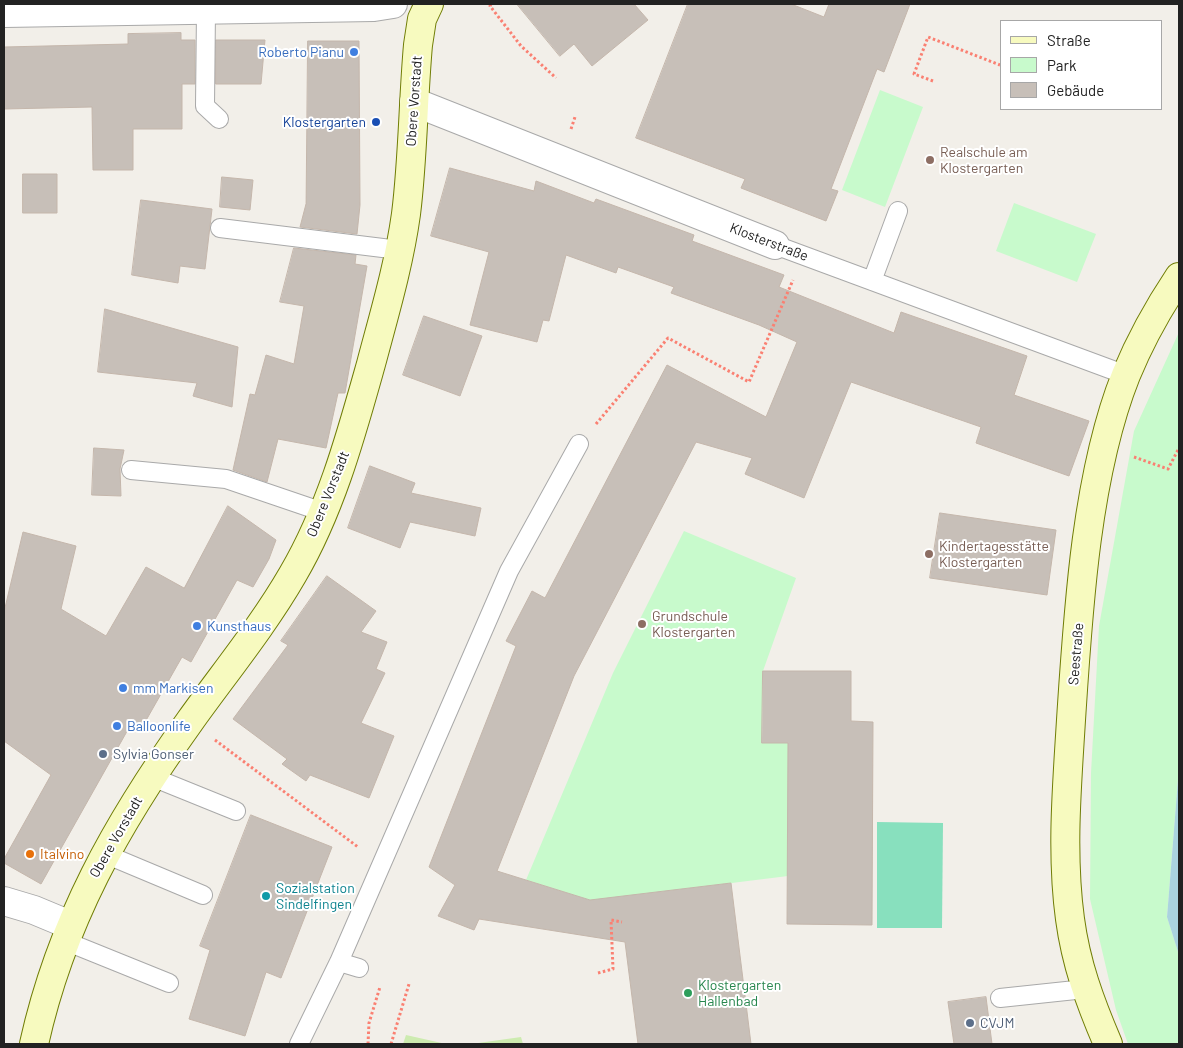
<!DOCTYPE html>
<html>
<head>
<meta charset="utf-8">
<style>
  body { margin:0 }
  #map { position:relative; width:1183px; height:1048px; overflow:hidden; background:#f2efe9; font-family:Barlow,sans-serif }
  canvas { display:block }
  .frame { position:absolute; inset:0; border:5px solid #222; pointer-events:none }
  .legend { position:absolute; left:1000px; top:20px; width:162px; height:90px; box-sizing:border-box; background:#fff; border:1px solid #a7a7a7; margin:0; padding:6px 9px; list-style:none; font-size:15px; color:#222 }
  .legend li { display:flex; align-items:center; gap:10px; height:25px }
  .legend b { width:25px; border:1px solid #a7a7a7 }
</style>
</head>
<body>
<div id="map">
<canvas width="1183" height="1048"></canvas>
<div class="frame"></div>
<ul class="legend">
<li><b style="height:6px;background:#f7fabf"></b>Straße</li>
<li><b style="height:14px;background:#c8facc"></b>Park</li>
<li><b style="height:14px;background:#c7bfb8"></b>Gebäude</li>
</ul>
</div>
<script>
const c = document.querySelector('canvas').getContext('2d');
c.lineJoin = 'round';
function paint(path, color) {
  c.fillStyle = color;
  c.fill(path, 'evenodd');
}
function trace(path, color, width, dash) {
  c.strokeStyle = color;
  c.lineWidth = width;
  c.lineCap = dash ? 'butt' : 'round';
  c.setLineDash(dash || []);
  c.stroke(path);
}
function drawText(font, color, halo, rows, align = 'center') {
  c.font = font + ' Barlow,sans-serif';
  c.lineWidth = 4;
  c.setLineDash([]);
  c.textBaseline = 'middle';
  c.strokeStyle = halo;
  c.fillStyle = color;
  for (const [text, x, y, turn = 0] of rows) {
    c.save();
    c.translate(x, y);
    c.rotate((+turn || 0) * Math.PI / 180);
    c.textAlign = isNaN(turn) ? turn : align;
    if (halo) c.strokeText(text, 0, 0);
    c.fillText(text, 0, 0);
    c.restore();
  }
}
paint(new Path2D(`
  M 406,1035 L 446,1044 L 403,1044 Z
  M 521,1037 L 523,1044 L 471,1044 Z`), '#cdebb0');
paint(new Path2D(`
  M 880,90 L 923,107 L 885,207 L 842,190 Z
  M 1014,203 L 1096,234 L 1077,282 L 996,251 Z
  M 1179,332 L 1179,767 L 1167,917 L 1179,955 L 1179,1044 L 1128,1044 L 1116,1010 L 1090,899 L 1091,773 L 1099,626 L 1134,431 Z
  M 684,531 L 796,578 L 763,671 L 762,743 L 788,743 L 788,876 L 619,897 L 621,910 L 526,880 L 613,673 Z`), '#c8facc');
paint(new Path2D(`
  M 877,822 L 943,823 L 942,928 L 877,928 Z`), '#88e0be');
paint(new Path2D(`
  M 1179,767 L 1179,955 L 1167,917 Z`), '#aad3df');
const building = new Path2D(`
  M 517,4 L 634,4 L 648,20 L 592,66 L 574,44 L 560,56 Z
  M 688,4 L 791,4 L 824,17 L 829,4 L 910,4 L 884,72 L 877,69 L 831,189 L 838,191 L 826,221 L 741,188 L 745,179 L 636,138 Z
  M 181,33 L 181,40 L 195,40 L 195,84 L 182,84 L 182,129 L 133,129 L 133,170 L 93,170 L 92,107 L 4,109 L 4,47 L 128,44 L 128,34 Z
  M 216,40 L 265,40 L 261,84 L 216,84 Z
  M 308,41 L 359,41 L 360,205 L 357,234 L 300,227 L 306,204 Z
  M 450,168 L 534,191 L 536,181 L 594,203 L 596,199 L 694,235 L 692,241 L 784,275 L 779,287 L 894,333 L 901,312 L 1027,356 L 1014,395 L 1089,421 L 1069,476 L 976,443 L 981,427 L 851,382 L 804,498 L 745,474 L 752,458 L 696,442 L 574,676 L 497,871 L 590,900 L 731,883 L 751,1044 L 638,1044 L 625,942 L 479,919 L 474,930 L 438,916 L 455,885 L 429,867 L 516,646 L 506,641 L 532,591 L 545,598 L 667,365 L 766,417 L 797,342 L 759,325 L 671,293 L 674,287 L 618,267 L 616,273 L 566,255 L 549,321 L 543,320 L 537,342 L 470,325 L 489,252 L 431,236 Z
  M 23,174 L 57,174 L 57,213 L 23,213 Z
  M 222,177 L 253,180 L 250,210 L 220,207 Z
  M 141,200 L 212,209 L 205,269 L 180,266 L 178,283 L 132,275 Z
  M 294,248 L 356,255 L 355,264 L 367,266 L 345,393 L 338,393 L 326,448 L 278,439 L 267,482 L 233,470 L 250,394 L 255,395 L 266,355 L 294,364 L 304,306 L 280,302 Z
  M 105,309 L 238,347 L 232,407 L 193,396 L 197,383 L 98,372 Z
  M 424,316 L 482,336 L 460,396 L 403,375 Z
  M 94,448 L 124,450 L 120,469 L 121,496 L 92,495 Z
  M 370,466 L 415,483 L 411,493 L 481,508 L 475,536 L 410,522 L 400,548 L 348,528 Z
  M 228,506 L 276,540 L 269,559 L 253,587 L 237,580 L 191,662 L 182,657 L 140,731 L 130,726 L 41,884 L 4,863 L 4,859 L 51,775 L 4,741 L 4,612 L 23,532 L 76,546 L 61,609 L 106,636 L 146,567 L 184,588 Z
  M 940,513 L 1056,530 L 1047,595 L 930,578 Z
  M 327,576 L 376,611 L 361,632 L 387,642 L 376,669 L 385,673 L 361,723 L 394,736 L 369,798 L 310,775 L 306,781 L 282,764 L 287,759 L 233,719 L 288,645 L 281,641 Z
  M 763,671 L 851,671 L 851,721 L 873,722 L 872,925 L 787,924 L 788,743 L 762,743 Z
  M 251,815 L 332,847 L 281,978 L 266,972 L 245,1036 L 189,1019 L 210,950 L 200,946 Z
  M 986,997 L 992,1044 L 954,1044 L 948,1002 Z`);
paint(building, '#c7bfb8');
trace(building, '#c4b6ab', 1);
const lane = new Path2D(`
  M 206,10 L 205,106 L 219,119
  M 220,228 L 399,250
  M 775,245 L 1126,375
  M 872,281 L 898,211
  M 131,470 L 226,479 L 323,512
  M 152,777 L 236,811
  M 105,854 L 203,895
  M 65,941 L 169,983
  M 339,962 L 359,968
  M 1000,998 L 1085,989
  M 299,1044 L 339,962 L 509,571 L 579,444`);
const street = new Path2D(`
  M 4,13 L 374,7 L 393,4
  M 414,102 L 775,245
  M 4,901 L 34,910 L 70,925`);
const secondary = new Path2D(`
  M 34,1044 C 61,922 117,823 190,721 C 225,672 263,626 293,574 C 331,509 351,435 371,364 C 384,315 399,265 406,214 C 413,159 413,101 418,45 L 422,19 L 429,4
  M 1108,1044 C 1090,1002 1076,964 1070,919 C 1061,853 1067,786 1071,720 C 1078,612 1086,475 1126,375 C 1140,341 1159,307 1179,277`);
trace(lane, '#a9a9a9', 20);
trace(street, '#a9a9a9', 30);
trace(secondary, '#707d05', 30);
trace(new Path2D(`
  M 491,4 L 490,6 L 521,46 L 556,78
  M 933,81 L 914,74 L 928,37 L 1000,65
  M 571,129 L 575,117
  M 596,424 L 668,338 L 749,382 L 793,280
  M 1134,457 L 1168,469 L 1179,448
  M 215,740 L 358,847
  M 598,973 L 613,969 L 611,920 L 622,922
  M 368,1044 L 369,1023 L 380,987
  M 391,1044 L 409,984`), '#fa8072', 3, [2.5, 2.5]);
trace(lane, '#fff', 18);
trace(street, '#fff', 28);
trace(secondary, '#f7fabf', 28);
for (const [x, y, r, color] of [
  [354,52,5,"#3f7fe0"],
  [376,122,5,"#1a4fb4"],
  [930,160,5,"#8d6e63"],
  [929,554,5,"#8d6e63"],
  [642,624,5,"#8d6e63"],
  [197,626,5,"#3f7fe0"],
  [123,688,5,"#3f7fe0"],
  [117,726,5,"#3f7fe0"],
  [103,754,5,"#5c6f8a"],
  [30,854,5,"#e8710a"],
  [266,896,5,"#0f9aa8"],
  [688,993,5,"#2e9e5b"],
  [970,1023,5,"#5c6f8a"]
]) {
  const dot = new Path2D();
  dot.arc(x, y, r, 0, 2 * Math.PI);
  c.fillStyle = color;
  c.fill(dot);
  trace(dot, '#fff', 2);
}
drawText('14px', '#366cbe', '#fff', [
  ["Roberto Pianu",344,52,"right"],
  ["Kunsthaus",207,626],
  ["mm Markisen",133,688],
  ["Balloonlife",127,726]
], 'left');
drawText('14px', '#222', '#fff', [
  ["Obere Vorstadt",414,101,-86],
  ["Klosterstraße",769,242,21],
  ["Obere Vorstadt",328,494,-68],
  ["Seestraße",1076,654,-85],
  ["Obere Vorstadt",116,837,-60]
]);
drawText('14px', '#164399', '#fff', [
  ["Klostergarten",366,122]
], 'right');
drawText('14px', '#785e54', '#fff', [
  ["Realschule am",940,152],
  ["Klostergarten",940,168],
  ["Kindertagesstätte",939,546],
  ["Klostergarten",939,562],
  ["Grundschule",652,616],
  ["Klostergarten",652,632]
], 'left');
drawText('14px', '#4e5e75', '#fff', [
  ["Sylvia Gonser",113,754],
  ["CVJM",980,1023]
], 'left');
drawText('14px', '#c56008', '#fff', [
  ["Italvino",40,854]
], 'left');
drawText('14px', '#0d838f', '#fff', [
  ["Sozialstation",276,888],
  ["Sindelfingen",276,904]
], 'left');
drawText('14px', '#27864d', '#fff', [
  ["Klostergarten",698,985],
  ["Hallenbad",698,1001]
], 'left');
</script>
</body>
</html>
